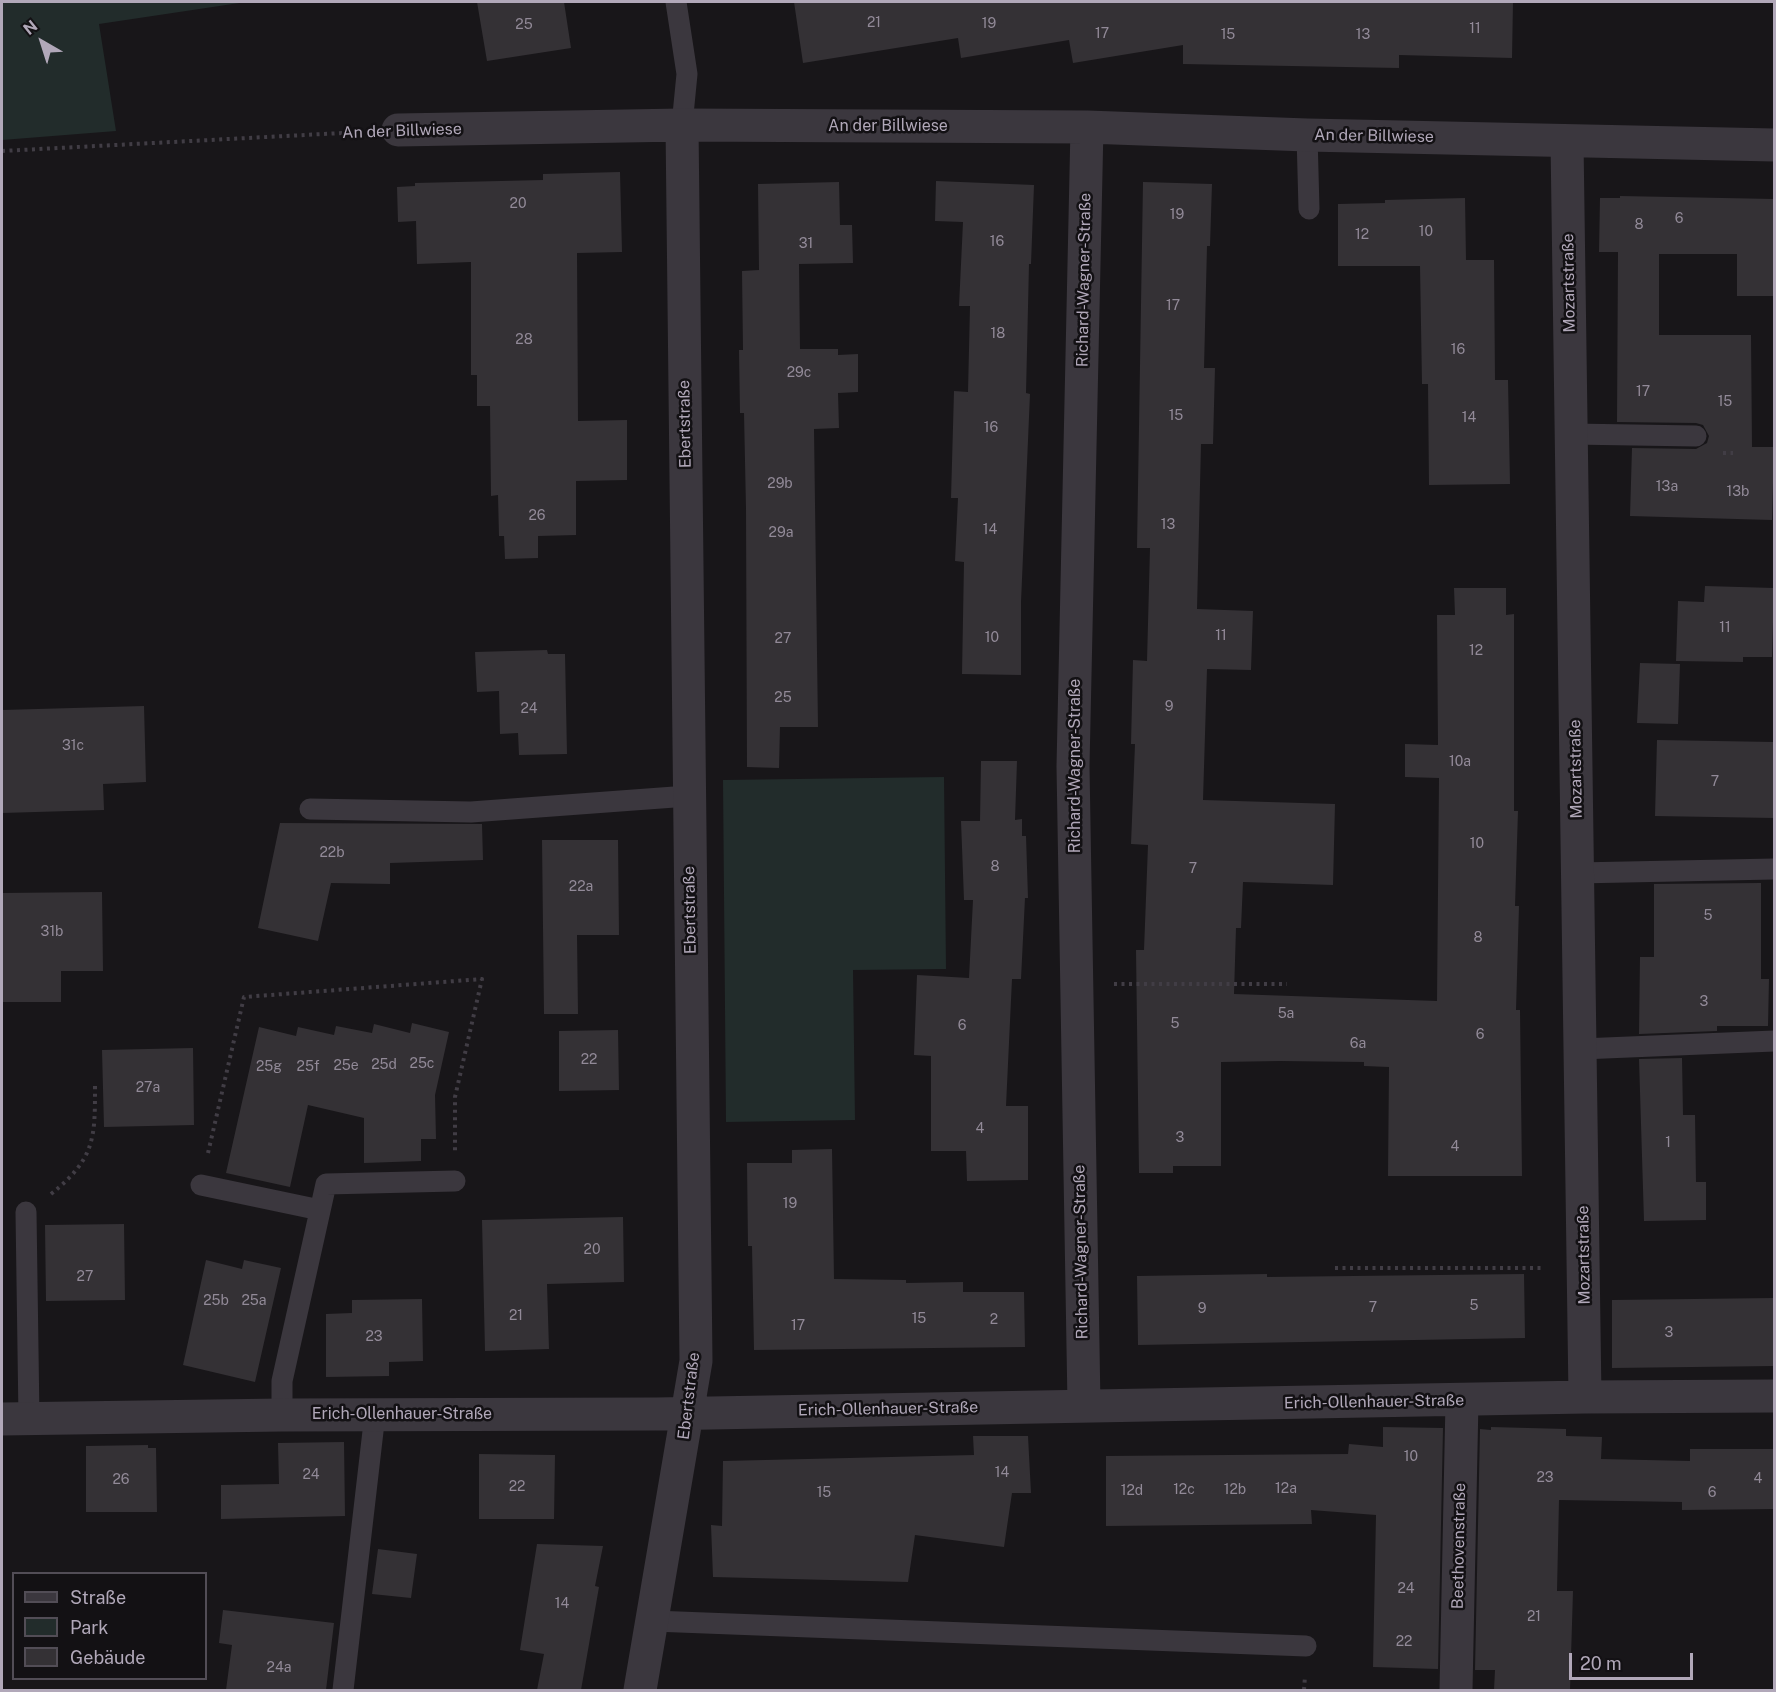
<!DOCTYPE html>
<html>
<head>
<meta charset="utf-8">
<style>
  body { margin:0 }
  #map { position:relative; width:1776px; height:1692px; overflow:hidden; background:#181619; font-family:"Public Sans",sans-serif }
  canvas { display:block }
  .frame { position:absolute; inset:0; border:3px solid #b1a8b9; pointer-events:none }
  .legend { position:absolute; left:12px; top:1572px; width:195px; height:108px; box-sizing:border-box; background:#131114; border:2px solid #524d56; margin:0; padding:8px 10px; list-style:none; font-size:18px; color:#b1a8b9 }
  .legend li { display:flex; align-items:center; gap:12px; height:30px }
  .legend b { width:30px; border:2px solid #524d56 }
  .north { position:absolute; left:12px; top:12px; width:60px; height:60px; -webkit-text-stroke:4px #131114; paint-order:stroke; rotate:321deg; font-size:16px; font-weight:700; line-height:24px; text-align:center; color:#b1a8b9 }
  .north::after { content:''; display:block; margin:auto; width:21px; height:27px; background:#b1a8b9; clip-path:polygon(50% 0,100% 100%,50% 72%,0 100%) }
  .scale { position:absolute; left:1569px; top:1653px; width:124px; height:27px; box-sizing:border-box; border:3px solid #b1a8b9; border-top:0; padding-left:8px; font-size:18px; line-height:21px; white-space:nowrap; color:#b1a8b9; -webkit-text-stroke:4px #131114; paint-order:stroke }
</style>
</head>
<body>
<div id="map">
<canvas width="1776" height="1692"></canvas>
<div class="frame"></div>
<ul class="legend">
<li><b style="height:8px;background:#3b373e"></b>Straße</li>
<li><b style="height:16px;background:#222c2b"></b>Park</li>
<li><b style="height:16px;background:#343135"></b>Gebäude</li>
</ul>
<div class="north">N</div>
<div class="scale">20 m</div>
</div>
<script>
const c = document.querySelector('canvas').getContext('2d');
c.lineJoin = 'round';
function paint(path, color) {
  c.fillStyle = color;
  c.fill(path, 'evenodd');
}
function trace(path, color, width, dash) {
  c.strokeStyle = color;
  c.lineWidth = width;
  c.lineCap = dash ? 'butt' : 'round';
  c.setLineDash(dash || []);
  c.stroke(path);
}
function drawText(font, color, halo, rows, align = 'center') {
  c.font = font + ' "Public Sans",sans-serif';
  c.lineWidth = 5;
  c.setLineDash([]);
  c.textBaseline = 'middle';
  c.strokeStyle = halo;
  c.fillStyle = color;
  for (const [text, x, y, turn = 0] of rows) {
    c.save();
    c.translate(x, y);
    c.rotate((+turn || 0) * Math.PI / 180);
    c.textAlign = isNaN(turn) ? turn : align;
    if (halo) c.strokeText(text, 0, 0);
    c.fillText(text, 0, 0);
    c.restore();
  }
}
paint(new Path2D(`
  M 2,2 L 246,2 L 99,24 L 116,131 L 2,140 Z
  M 944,777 L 946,969 L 853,970 L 855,1120 L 726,1122 L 723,780 Z`), '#222c2b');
paint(new Path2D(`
  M 477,2 L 564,2 L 571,48 L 487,61 Z
  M 794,2 L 1513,2 L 1512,58 L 1399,55 L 1399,68 L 1183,64 L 1183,45 L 1073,63 L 1069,40 L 961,58 L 958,38 L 803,63 Z
  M 620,172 L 622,252 L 577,253 L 578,421 L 627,420 L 627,480 L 576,481 L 576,535 L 538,536 L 538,558 L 505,559 L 504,536 L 499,536 L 498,495 L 491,496 L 490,406 L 477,406 L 477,375 L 471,375 L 471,262 L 417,264 L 416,221 L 398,222 L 397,187 L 415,186 L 415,183 L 543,180 L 543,174 Z
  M 936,181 L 1034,185 L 1031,264 L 1029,264 L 1026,393 L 1030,394 L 1021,602 L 1021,675 L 962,674 L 964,562 L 955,561 L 958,498 L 951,498 L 954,391 L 968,392 L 970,306 L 959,306 L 963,222 L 935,221 Z
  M 839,182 L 840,225 L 852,225 L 853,263 L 799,264 L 800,349 L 838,349 L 838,355 L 858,354 L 858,392 L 838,393 L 839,428 L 814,429 L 818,727 L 780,727 L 779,768 L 747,767 L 746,509 L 744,413 L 740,413 L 739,350 L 743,350 L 742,271 L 759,270 L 758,184 Z
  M 1143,182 L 1212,184 L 1210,246 L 1207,246 L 1204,368 L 1215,368 L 1213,444 L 1201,444 L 1197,609 L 1253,611 L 1251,670 L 1207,669 L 1203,800 L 1335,804 L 1333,885 L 1243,882 L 1241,928 L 1236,928 L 1234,994 L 1437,1001 L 1439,778 L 1405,777 L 1405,744 L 1438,745 L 1437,615 L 1455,615 L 1454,588 L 1506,588 L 1506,615 L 1514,614 L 1514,811 L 1518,811 L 1515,906 L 1519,906 L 1516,1010 L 1520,1010 L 1522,1176 L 1388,1176 L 1389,1067 L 1364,1066 L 1364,1062 L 1280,1061 L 1221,1062 L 1221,1166 L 1173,1166 L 1173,1173 L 1139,1173 L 1136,950 L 1144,950 L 1148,845 L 1131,844 L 1135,744 L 1131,744 L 1133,660 L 1147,661 L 1150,548 L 1137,548 Z
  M 1620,196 L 1774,199 L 1774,296 L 1737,296 L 1737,254 L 1659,254 L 1659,335 L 1751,335 L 1752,447 L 1774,447 L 1772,520 L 1630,516 L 1632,448 L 1696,449 L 1707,443 L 1709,436 L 1703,425 L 1696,423 L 1617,422 L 1618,252 L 1599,252 L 1600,198 L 1620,198 Z
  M 1465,198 L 1466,260 L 1494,260 L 1495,380 L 1508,380 L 1510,484 L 1429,485 L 1428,384 L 1422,384 L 1420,266 L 1338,266 L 1338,204 L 1385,203 L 1385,200 Z
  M 1705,586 L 1774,588 L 1772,657 L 1743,657 L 1743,662 L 1676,661 L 1678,601 L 1704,602 Z
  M 547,650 L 548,654 L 565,654 L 567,754 L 519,755 L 518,733 L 500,734 L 499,691 L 477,692 L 475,652 Z
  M 1640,663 L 1680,664 L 1678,724 L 1637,723 Z
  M 144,706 L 146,782 L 103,784 L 104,810 L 2,813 L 2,710 Z
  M 1657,740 L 1774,742 L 1774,818 L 1655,816 Z
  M 981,761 L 1017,761 L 1015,820 L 1022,819 L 1022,836 L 1026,836 L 1028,898 L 1025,898 L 1021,979 L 1012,979 L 1006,1106 L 1028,1106 L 1028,1180 L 967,1181 L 966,1151 L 931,1151 L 931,1056 L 914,1055 L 917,975 L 969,978 L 973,900 L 964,900 L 961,821 L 980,821 Z
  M 280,823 L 482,824 L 483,860 L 390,863 L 390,884 L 331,883 L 318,941 L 258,928 Z
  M 542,840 L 618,840 L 619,935 L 577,935 L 578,1014 L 544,1014 Z
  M 1761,883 L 1761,979 L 1769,979 L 1768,1026 L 1717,1026 L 1717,1031 L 1639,1034 L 1640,957 L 1654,957 L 1654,884 Z
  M 102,892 L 103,971 L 61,971 L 61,1002 L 2,1002 L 2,893 Z
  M 412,1023 L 449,1032 L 435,1095 L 436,1139 L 421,1139 L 421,1161 L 364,1163 L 364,1118 L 308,1105 L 290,1187 L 226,1173 L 259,1027 L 296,1036 L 298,1027 L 334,1035 L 336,1026 L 372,1033 L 374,1024 L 410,1033 Z
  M 618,1030 L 619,1090 L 559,1091 L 559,1031 Z
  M 193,1048 L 194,1125 L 104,1127 L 102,1050 Z
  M 1682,1058 L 1683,1115 L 1695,1115 L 1696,1182 L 1706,1182 L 1706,1220 L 1644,1221 L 1639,1059 Z
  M 832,1149 L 834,1279 L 906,1280 L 906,1283 L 963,1282 L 963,1292 L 1024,1292 L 1025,1347 L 754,1350 L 752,1246 L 748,1246 L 747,1163 L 792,1163 L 792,1150 Z
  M 623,1217 L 624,1282 L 547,1284 L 549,1349 L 485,1351 L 482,1220 Z
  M 124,1224 L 125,1300 L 46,1301 L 45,1225 Z
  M 206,1260 L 242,1269 L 244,1260 L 281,1268 L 255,1382 L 183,1365 Z
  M 1267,1274 L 1267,1277 L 1524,1274 L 1525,1338 L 1138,1345 L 1137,1276 Z
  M 1774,1298 L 1774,1366 L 1612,1368 L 1612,1300 Z
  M 422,1299 L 423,1361 L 389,1362 L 389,1376 L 326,1377 L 326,1314 L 352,1313 L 352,1300 Z
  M 1383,1427 L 1443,1428 L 1438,1669 L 1373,1667 L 1376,1515 L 1311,1510 L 1312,1524 L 1106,1526 L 1106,1456 L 1348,1454 L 1349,1444 L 1383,1447 Z
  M 1491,1427 L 1566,1429 L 1566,1436 L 1602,1437 L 1601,1459 L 1690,1461 L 1690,1449 L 1774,1449 L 1774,1509 L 1682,1510 L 1682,1502 L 1559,1500 L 1557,1591 L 1573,1591 L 1570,1690 L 1494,1690 L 1495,1670 L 1475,1670 L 1480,1429 L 1491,1430 Z
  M 973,1436 L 1028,1436 L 1031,1493 L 1012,1493 L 1004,1547 L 915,1535 L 908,1582 L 713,1577 L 711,1525 L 722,1526 L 723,1461 L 974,1455 Z
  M 344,1442 L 345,1516 L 221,1519 L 221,1485 L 279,1484 L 278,1443 Z
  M 148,1445 L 148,1448 L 156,1448 L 157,1512 L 86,1512 L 86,1446 Z
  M 479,1454 L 555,1455 L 554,1519 L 479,1519 Z
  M 537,1544 L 603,1546 L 595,1586 L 599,1587 L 581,1690 L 537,1690 L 544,1654 L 520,1650 Z
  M 378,1549 L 417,1554 L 411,1598 L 372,1594 Z
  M 223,1610 L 334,1623 L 326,1690 L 226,1690 L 232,1645 L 219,1643 Z`), '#343135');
trace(new Path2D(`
  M 2,151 L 361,132
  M 1723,453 L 1733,453
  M 1114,984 L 1287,984
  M 208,1153 L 244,997 L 482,979 L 455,1097 L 455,1151
  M 51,1194 C 96,1158 95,1137 95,1084
  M 1335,1268 L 1545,1268
  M 1304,1690 L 1305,1676`), '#413d45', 4, [3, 4.5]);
trace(new Path2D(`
  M 676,2 L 687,74 L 682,125
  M 1307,135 L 1309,209
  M 1571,434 L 1696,436
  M 310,809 L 471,812 L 688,796
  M 1577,873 L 1774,869
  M 1581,1049 L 1774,1041
  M 201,1185 L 320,1210
  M 26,1212 L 29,1419
  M 282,1415 L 282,1381 L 326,1184 L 455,1181
  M 653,1621 L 1306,1646
  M 343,1690 L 375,1414`), '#3b373e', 21);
trace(new Path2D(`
  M 398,130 L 682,125 L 1087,127 L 1307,135 L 1774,145
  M 1567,141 L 1585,1397
  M 1084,1405 L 1073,766 L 1087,127
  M 2,1419 L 282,1415 L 656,1414 L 1585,1397 L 1774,1396
  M 640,1690 L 696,1361 L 682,125
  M 1456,1690 L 1462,1401`), '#3b373e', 33);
drawText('14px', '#928a98', null, [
  ["21",874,23],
  ["19",989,24],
  ["25",524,25],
  ["11",1475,29],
  ["17",1102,34],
  ["15",1228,35],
  ["13",1363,35],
  ["20",518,204],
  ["19",1177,215],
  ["6",1679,219],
  ["8",1639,225],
  ["10",1426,232],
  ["12",1362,235],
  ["16",997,242],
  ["31",806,244],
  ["17",1173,306],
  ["18",998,334],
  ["28",524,340],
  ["16",1458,350],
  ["29c",799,373],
  ["17",1643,392],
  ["15",1725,402],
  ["15",1176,416],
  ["14",1469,418],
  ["16",991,428],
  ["29b",780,484],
  ["13a",1667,487],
  ["13b",1738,492],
  ["26",537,516],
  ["13",1168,525],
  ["14",990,530],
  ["29a",781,533],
  ["11",1725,628],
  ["11",1221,636],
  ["10",992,638],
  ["27",783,639],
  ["12",1476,651],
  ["25",783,698],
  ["9",1169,707],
  ["24",529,709],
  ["31c",73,746],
  ["10a",1460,762],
  ["7",1715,782],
  ["10",1477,844],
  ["22b",332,853],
  ["8",995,867],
  ["7",1193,869],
  ["22a",581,887],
  ["5",1708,916],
  ["31b",52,932],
  ["8",1478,938],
  ["3",1704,1002],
  ["5a",1286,1014],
  ["5",1175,1024],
  ["6",962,1026],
  ["6",1480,1035],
  ["6a",1358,1044],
  ["22",589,1060],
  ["25c",422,1064],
  ["25d",384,1065],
  ["25e",346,1066],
  ["25g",269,1067],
  ["25f",308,1067],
  ["27a",148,1088],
  ["4",980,1129],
  ["3",1180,1138],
  ["1",1668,1143],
  ["4",1455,1147],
  ["19",790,1204],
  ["20",592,1250],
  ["27",85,1277],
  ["25b",216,1301],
  ["25a",254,1301],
  ["5",1474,1306],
  ["7",1373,1308],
  ["9",1202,1309],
  ["21",516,1316],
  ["15",919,1319],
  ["2",994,1320],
  ["17",798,1326],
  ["3",1669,1333],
  ["23",374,1337],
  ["10",1411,1457],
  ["14",1002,1473],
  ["24",311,1475],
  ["23",1545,1478],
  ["4",1758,1479],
  ["26",121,1480],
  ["22",517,1487],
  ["12a",1286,1489],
  ["12c",1184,1490],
  ["12b",1235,1490],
  ["12d",1132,1491],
  ["15",824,1493],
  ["6",1712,1493],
  ["24",1406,1589],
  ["14",562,1604],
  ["21",1534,1617],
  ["22",1404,1642],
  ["24a",279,1668]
]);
drawText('16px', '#b1a8b9', '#131114', [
  ["An der Billwiese",888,126],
  ["An der Billwiese",402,131,-2],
  ["An der Billwiese",1374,136,1],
  ["Richard-Wagner-Straße",1084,280,-89],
  ["Mozartstraße",1569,283,-91],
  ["Ebertstraße",685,424,-91],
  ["Richard-Wagner-Straße",1075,766,-90],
  ["Mozartstraße",1576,769,-91],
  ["Ebertstraße",690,910,-91],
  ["Richard-Wagner-Straße",1081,1252,-91],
  ["Mozartstraße",1584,1255,-91],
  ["Ebertstraße",689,1396,-83],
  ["Erich-Ollenhauer-Straße",1374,1402,-1],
  ["Erich-Ollenhauer-Straße",888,1409,-1],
  ["Erich-Ollenhauer-Straße",402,1414],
  ["Beethovenstraße",1459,1546,-89]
]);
</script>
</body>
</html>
